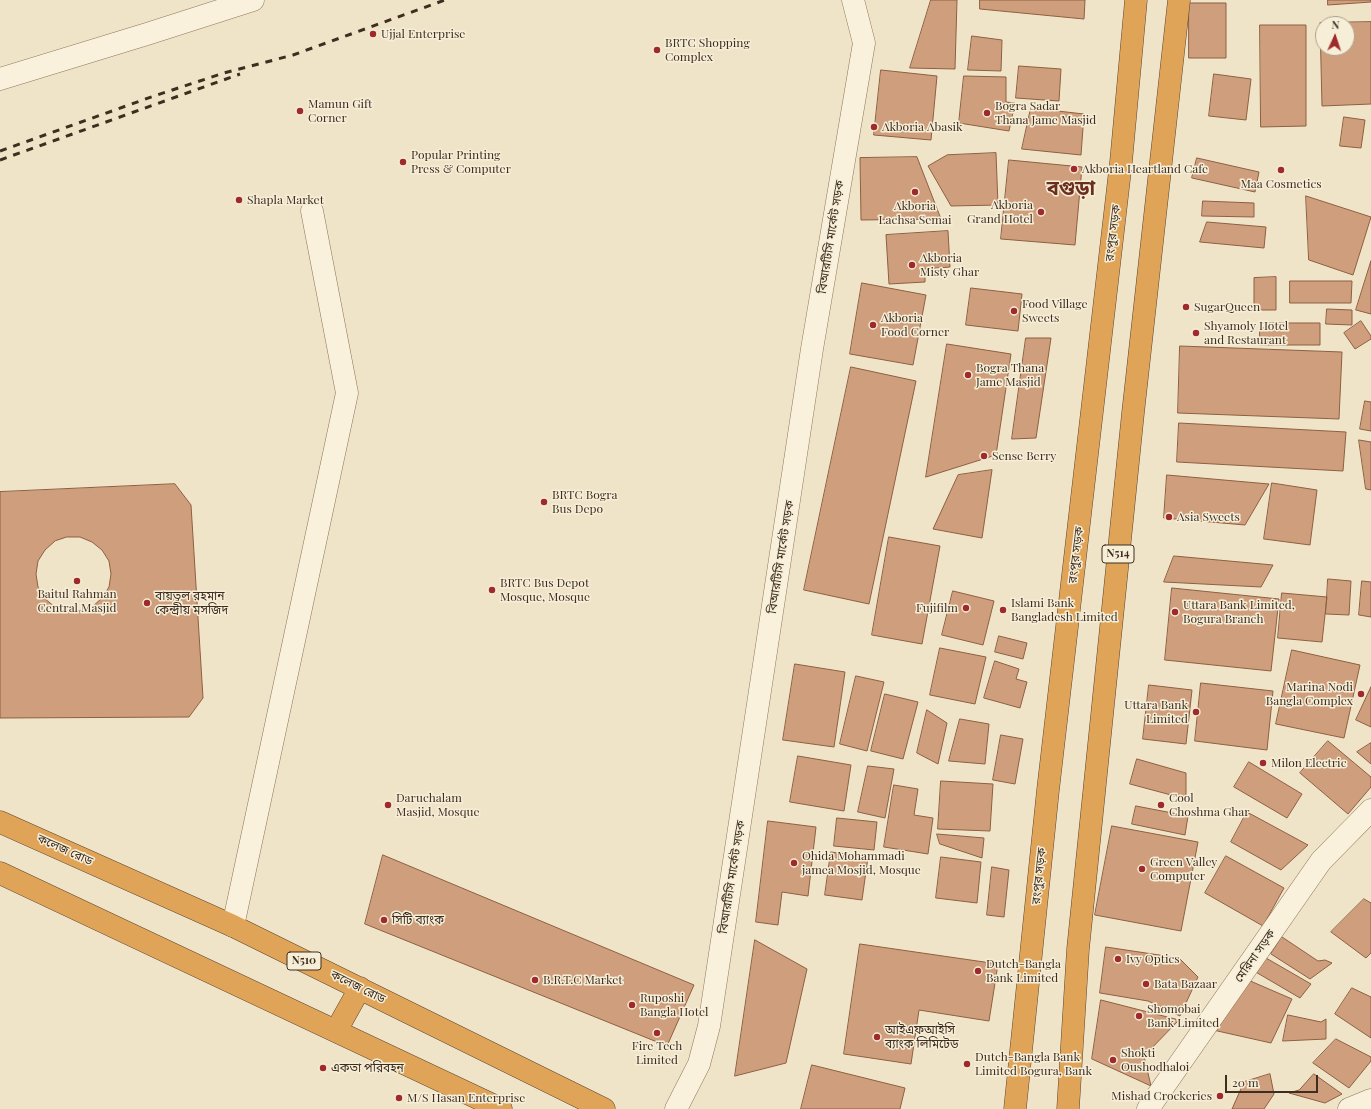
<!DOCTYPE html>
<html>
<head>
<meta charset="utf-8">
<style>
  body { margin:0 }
  #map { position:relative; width:1371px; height:1109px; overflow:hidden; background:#f0e4c8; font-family:"Playfair Display",serif }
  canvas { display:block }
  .north { position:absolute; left:1315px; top:16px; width:40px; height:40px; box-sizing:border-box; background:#f7eed8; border:1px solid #ada18e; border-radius:50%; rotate:3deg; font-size:11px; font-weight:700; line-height:16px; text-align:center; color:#3d2e20 }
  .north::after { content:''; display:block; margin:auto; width:14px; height:18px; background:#9e2a2b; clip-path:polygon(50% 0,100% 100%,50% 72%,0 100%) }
  .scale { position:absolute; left:1225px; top:1075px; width:93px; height:18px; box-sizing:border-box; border:2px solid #3d2e20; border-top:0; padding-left:5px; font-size:12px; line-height:14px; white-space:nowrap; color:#3d2e20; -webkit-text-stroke:3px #f7eed8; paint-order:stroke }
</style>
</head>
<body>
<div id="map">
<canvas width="1371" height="1109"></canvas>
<div class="north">N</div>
<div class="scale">20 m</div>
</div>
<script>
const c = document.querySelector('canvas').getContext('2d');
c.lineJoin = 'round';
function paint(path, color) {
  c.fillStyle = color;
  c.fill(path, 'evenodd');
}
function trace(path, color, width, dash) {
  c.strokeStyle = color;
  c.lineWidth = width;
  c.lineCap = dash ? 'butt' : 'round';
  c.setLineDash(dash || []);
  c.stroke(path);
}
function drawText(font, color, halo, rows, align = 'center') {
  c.font = font + ' "Playfair Display","Noto Sans Bengali",serif';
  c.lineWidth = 3;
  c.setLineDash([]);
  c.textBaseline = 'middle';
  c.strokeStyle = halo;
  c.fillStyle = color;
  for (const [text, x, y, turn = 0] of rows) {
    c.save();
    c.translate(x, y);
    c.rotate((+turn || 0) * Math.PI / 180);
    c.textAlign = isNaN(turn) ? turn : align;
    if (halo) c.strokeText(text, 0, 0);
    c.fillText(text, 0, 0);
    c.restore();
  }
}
const building = new Path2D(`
  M 931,0 L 957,0 L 955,69 L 910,68 Z
  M 980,0 L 1085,0 L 1084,19 L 980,9 Z
  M 1328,0 L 1371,0 L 1371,2 L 1328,5 Z
  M 1189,3 L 1226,3 L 1226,58 L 1189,58 Z
  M 1371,22 L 1371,104 L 1322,106 L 1320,23 ZM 1323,24 L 1347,24 L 1347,48 L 1323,48 Z
  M 1260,25 L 1306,25 L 1306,126 L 1261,127 Z
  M 972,36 L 1002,40 L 1001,71 L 968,70 Z
  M 1019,66 L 1061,69 L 1059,101 L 1016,98 Z
  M 881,70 L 937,76 L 931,140 L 874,135 Z
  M 1214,74 L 1251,79 L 1246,120 L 1209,116 Z
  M 964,76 L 1006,77 L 1006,102 L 1015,103 L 1009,131 L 959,123 Z
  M 1031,108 L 1084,114 L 1081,155 L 1022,149 Z
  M 1344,117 L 1365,120 L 1361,148 L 1340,146 Z
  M 996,153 L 998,205 L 951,206 L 928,166 L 947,155 Z
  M 917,157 L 941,219 L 861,220 L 860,158 Z
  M 1197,158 L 1259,172 L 1255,192 L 1192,178 Z
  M 1009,160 L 1082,167 L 1075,245 L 1001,239 Z
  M 1306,196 L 1371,217 L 1353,275 L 1309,260 Z
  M 1203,201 L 1254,203 L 1254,217 L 1202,216 Z
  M 1207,222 L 1266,227 L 1264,248 L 1200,242 Z
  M 948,231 L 950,267 L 925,269 L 925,282 L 889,284 L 886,235 Z
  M 1371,261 L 1371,314 L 1356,310 Z
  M 1276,277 L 1276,310 L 1254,310 L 1254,278 Z
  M 1290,281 L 1352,281 L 1351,303 L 1290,303 Z
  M 862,283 L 926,295 L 913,365 L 850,354 Z
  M 971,288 L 1022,294 L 1018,331 L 966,325 Z
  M 1327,309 L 1352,310 L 1352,325 L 1326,324 Z
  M 1361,321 L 1371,336 L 1371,339 L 1355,349 L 1344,333 Z
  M 1260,323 L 1320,323 L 1320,345 L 1260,345 Z
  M 1026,338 L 1051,338 L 1036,438 L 1012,439 Z
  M 947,344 L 1011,354 L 996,455 L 926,477 Z
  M 1180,346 L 1342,352 L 1339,419 L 1178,413 Z
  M 851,367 L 916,381 L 869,604 L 804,590 Z
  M 1365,401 L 1371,402 L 1371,431 L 1360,429 Z
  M 1179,423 L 1346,432 L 1343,471 L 1177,462 Z
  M 1359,440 L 1371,442 L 1371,490 L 1366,489 Z
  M 992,470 L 982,538 L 933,529 L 958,475 Z
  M 1167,475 L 1269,484 L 1245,525 L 1164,518 Z
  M 1272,483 L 1317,490 L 1310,545 L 1264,539 Z
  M 175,484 L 191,505 L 203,698 L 189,717 L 0,718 L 0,492 ZM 67,537 L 80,537 L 92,542 L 102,550 L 109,561 L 111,574 L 109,587 L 102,598 L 92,607 L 80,611 L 67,611 L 55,607 L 44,598 L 38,587 L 36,574 L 38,561 L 45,550 L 55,541 Z
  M 889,537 L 940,546 L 922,644 L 872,635 Z
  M 1174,556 L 1273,565 L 1261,587 L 1164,582 Z
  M 1328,579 L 1351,581 L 1349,615 L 1326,614 Z
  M 1362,581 L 1371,582 L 1371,617 L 1359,615 Z
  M 1172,588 L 1279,599 L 1271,671 L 1165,660 Z
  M 953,591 L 994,601 L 983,645 L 942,635 Z
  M 1282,593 L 1327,597 L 1322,642 L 1278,638 Z
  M 999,636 L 1027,643 L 1023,659 L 995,652 Z
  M 940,648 L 986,657 L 975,704 L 930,695 Z
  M 1292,650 L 1360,665 L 1344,738 L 1276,724 Z
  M 995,661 L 1019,669 L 1016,679 L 1027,682 L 1020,708 L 984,698 Z
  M 795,664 L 845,672 L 834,747 L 783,740 Z
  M 856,676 L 884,682 L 867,751 L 840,744 Z
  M 1201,683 L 1273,691 L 1267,750 L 1195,741 Z
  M 1149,685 L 1192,690 L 1186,744 L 1143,739 Z
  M 1371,687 L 1371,727 L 1356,720 Z
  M 885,694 L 918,702 L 903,759 L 871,751 Z
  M 927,710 L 947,723 L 938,764 L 917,753 Z
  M 960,719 L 989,724 L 985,764 L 949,761 Z
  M 1001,735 L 1023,739 L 1015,784 L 993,780 Z
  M 1328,741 L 1371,777 L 1371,787 L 1348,814 L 1300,773 Z
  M 1371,743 L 1371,764 L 1357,752 Z
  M 798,756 L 851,765 L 844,811 L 790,802 Z
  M 1137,759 L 1186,773 L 1186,799 L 1130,784 Z
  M 1249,762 L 1302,794 L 1287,818 L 1234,787 Z
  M 868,766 L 894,769 L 885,818 L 858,812 Z
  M 941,781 L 993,784 L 990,831 L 938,829 Z
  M 894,785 L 918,789 L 914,815 L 933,818 L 928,854 L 884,847 Z
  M 1136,806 L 1188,816 L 1185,835 L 1132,824 Z
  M 1247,812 L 1308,845 L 1281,870 L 1231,842 Z
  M 837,818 L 877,822 L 874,850 L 834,846 Z
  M 768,821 L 816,827 L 808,896 L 782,892 L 778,925 L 756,922 Z
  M 1112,826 L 1198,842 L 1181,931 L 1095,915 Z
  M 937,834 L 984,838 L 982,858 L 940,844 Z
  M 831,852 L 868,857 L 862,900 L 825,895 Z
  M 383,855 L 694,985 L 667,1046 L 365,924 Z
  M 1226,856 L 1284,888 L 1263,926 L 1205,893 Z
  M 941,857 L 981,862 L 977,903 L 936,898 Z
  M 992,867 L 1009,870 L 1004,917 L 987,915 Z
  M 1364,899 L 1371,903 L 1371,953 L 1366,958 L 1331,932 Z
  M 1282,937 L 1318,961 L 1325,960 L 1332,963 L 1310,979 L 1271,954 Z
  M 755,940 L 807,969 L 786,1063 L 735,1076 Z
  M 860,944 L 998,964 L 989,1021 L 919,1010 L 911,1064 L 844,1054 Z
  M 1106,947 L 1179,958 L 1198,977 L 1180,1016 L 1148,1001 L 1100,993 Z
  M 1266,958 L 1311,984 L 1300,998 L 1254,971 Z
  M 1248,980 L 1292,999 L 1271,1043 L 1213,1030 Z
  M 1352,988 L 1371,997 L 1371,1038 L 1335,1014 Z
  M 1101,1000 L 1179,1020 L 1144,1056 L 1151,1086 L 1092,1059 Z
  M 1288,1015 L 1321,1022 L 1326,1019 L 1326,1039 L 1283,1041 Z
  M 1336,1039 L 1371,1057 L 1371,1061 L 1349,1088 L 1313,1063 Z
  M 812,1065 L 905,1088 L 900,1109 L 801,1109 Z
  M 1270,1074 L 1274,1094 L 1264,1109 L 1232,1109 L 1244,1082 Z
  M 1314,1074 L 1342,1094 L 1325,1103 L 1289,1093 L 1299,1090 Z`);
paint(building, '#cf9f7d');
trace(building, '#8d5f41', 1);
const minor = new Path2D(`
  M 0,79 L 147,34 L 253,0
  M 233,926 L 347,393 L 312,211
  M 676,1109 L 699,1064 L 709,1026 L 812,349 L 864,43 L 853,0
  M 1148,1109 L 1321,861 L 1371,810
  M 1349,1109 L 1371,1100`);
const highway = new Path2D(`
  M 0,822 L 233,926 L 604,1109
  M 0,873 L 501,1109
  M 336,1031 L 360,988
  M 1015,1109 L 1048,790 L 1121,162 L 1136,0
  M 1068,1109 L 1078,949 L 1133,413 L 1179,0`);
trace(minor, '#8d765c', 23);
trace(highway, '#5b4430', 23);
trace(minor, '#faf1dc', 22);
trace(highway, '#e0a458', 22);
trace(new Path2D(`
  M 0,151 L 154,96 L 224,73 L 293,55 L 445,0
  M 0,160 L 240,74`), '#3d2e20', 3, [7, 7]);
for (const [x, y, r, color] of [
  [373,34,4,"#9e2a2b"],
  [657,50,4,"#9e2a2b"],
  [300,111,4,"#9e2a2b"],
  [987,113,4,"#9e2a2b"],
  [874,127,4,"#9e2a2b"],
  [403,162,4,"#9e2a2b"],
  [1074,169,4,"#9e2a2b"],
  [1281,170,4,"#9e2a2b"],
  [915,192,4,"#9e2a2b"],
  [239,200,4,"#9e2a2b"],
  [1041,212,4,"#9e2a2b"],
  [912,265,4,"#9e2a2b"],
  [1186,307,4,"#9e2a2b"],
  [1014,311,4,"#9e2a2b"],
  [873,325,4,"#9e2a2b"],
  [1196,333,4,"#9e2a2b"],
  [968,375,4,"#9e2a2b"],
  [984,456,4,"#9e2a2b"],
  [544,502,4,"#9e2a2b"],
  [1169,517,4,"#9e2a2b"],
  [77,581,4,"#9e2a2b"],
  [492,590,4,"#9e2a2b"],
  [147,603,4,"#9e2a2b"],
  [966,608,4,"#9e2a2b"],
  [1003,610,4,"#9e2a2b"],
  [1175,612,4,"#9e2a2b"],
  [1361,694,4,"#9e2a2b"],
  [1196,712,4,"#9e2a2b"],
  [1263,763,4,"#9e2a2b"],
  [388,805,4,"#9e2a2b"],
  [1161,805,4,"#9e2a2b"],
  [794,863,4,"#9e2a2b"],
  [1142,869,4,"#9e2a2b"],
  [384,920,4,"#9e2a2b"],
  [1118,959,4,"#9e2a2b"],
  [978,971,4,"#9e2a2b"],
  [535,980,4,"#9e2a2b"],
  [1146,984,4,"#9e2a2b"],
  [632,1005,4,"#9e2a2b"],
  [1139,1016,4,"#9e2a2b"],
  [657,1033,4,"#9e2a2b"],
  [877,1037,4,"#9e2a2b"],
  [1113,1060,4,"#9e2a2b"],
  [967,1064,4,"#9e2a2b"],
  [323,1068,4,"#9e2a2b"],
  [1220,1096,4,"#9e2a2b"],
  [399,1098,4,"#9e2a2b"]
]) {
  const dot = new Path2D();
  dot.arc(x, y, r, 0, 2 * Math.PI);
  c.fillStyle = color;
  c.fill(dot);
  trace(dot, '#f7eed8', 1.5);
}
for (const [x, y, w] of [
  [1118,554,32],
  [304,961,34]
]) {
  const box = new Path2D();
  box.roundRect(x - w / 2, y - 9, w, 18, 3);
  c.fillStyle = '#f7eed8';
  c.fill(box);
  trace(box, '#3d2e20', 1);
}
drawText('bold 11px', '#3d2e20', null, [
  ["N514",1118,554],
  ["N510",304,961]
]);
drawText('12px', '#3d2e20', '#f7eed8', [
  ["Ujjal Enterprise",381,34],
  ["BRTC Shopping",665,43],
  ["Complex",665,57],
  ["Mamun Gift",308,104],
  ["Corner",308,118],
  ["Bogra Sadar",995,106],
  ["Thana Jame Masjid",995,120],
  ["Akboria Abasik",882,127],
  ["Popular Printing",411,155],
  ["Press & Computer",411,169],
  ["Akboria Heartland Cafe",1082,169],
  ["Maa Cosmetics",1281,184,"center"],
  ["Shapla Market",247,200],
  ["Akboria",1033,205,"right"],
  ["Grand Hotel",1033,219,"right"],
  ["Akboria",915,206,"center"],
  ["Lachsa Semai",915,220,"center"],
  ["Akboria",920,258],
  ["Misty Ghar",920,272],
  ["Food Village",1022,304],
  ["Sweets",1022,318],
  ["SugarQueen",1194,307],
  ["Akboria",881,318],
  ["Food Corner",881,332],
  ["Shyamoly Hotel",1204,326],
  ["and Restaurant",1204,340],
  ["Bogra Thana",976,368],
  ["Jame Masjid",976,382],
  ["Sense Berry",992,456],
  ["BRTC Bogra",552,495],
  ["Bus Depo",552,509],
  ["Asia Sweets",1177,517],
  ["BRTC Bus Depot",500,583],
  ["Mosque, Mosque",500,597],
  ["Baitul Rahman",77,594,"center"],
  ["Central Masjid",77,608,"center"],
  ["বায়তুল রহমান",155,596],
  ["কেন্দ্রীয় মসজিদ",155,610],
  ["Islami Bank",1011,603],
  ["Bangladesh Limited",1011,617],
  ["Uttara Bank Limited,",1183,605],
  ["Bogura Branch",1183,619],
  ["Fujifilm",958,608,"right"],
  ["Marina Nodi",1353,687,"right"],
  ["Bangla Complex",1353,701,"right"],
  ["Uttara Bank",1188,705,"right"],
  ["Limited",1188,719,"right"],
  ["Milon Electric",1271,763],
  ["Daruchalam",396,798],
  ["Masjid, Mosque",396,812],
  ["Cool",1169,798],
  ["Choshma Ghar",1169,812],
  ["Ohida Mohammadi",802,856],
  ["jamea Mosjid, Mosque",802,870],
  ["Green Valley",1150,862],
  ["Computer",1150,876],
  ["সিটি ব্যাংক",392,920],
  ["Ivy Optics",1126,959],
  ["Dutch-Bangla",986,964],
  ["Bank Limited",986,978],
  ["B.R.T.C Market",543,980],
  ["Bata Bazaar",1154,984],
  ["Ruposhi",640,998],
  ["Bangla Hotel",640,1012],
  ["Shomobai",1147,1009],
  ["Bank Limited",1147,1023],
  ["আইএফআইসি",885,1030],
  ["ব্যাংক লিমিটেড",885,1044],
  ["Fire Tech",657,1046,"center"],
  ["Limited",657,1060,"center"],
  ["Shokti",1121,1053],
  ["Oushodhaloi",1121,1067],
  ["Dutch-Bangla Bank",975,1057],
  ["Limited Bogura, Bank",975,1071],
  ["একতা পরিবহন",331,1068],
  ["Mishad Crockeries",1212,1096,"right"],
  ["M/S Hasan Enterprise",407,1098]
], 'left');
drawText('12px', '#3d2e20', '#f7eed8', [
  ["রংপুর সড়ক",1113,233,-83],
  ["বিআরটিসি মার্কেট সড়ক",831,237,-81],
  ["রংপুর সড়ক",1076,555,-83],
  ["বিআরটিসি মার্কেট সড়ক",781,557,-81],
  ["কলেজ রোড",65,850,24],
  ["রংপুর সড়ক",1039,876,-84],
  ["বিআরটিসি মার্কেট সড়ক",732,877,-81],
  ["মেরিনা সড়ক",1255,956,-55],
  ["কলেজ রোড",358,987,26]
]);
drawText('bold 20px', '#6b2e1e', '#f7eed8', [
  ["বগুড়া",1071,189]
]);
</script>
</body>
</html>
